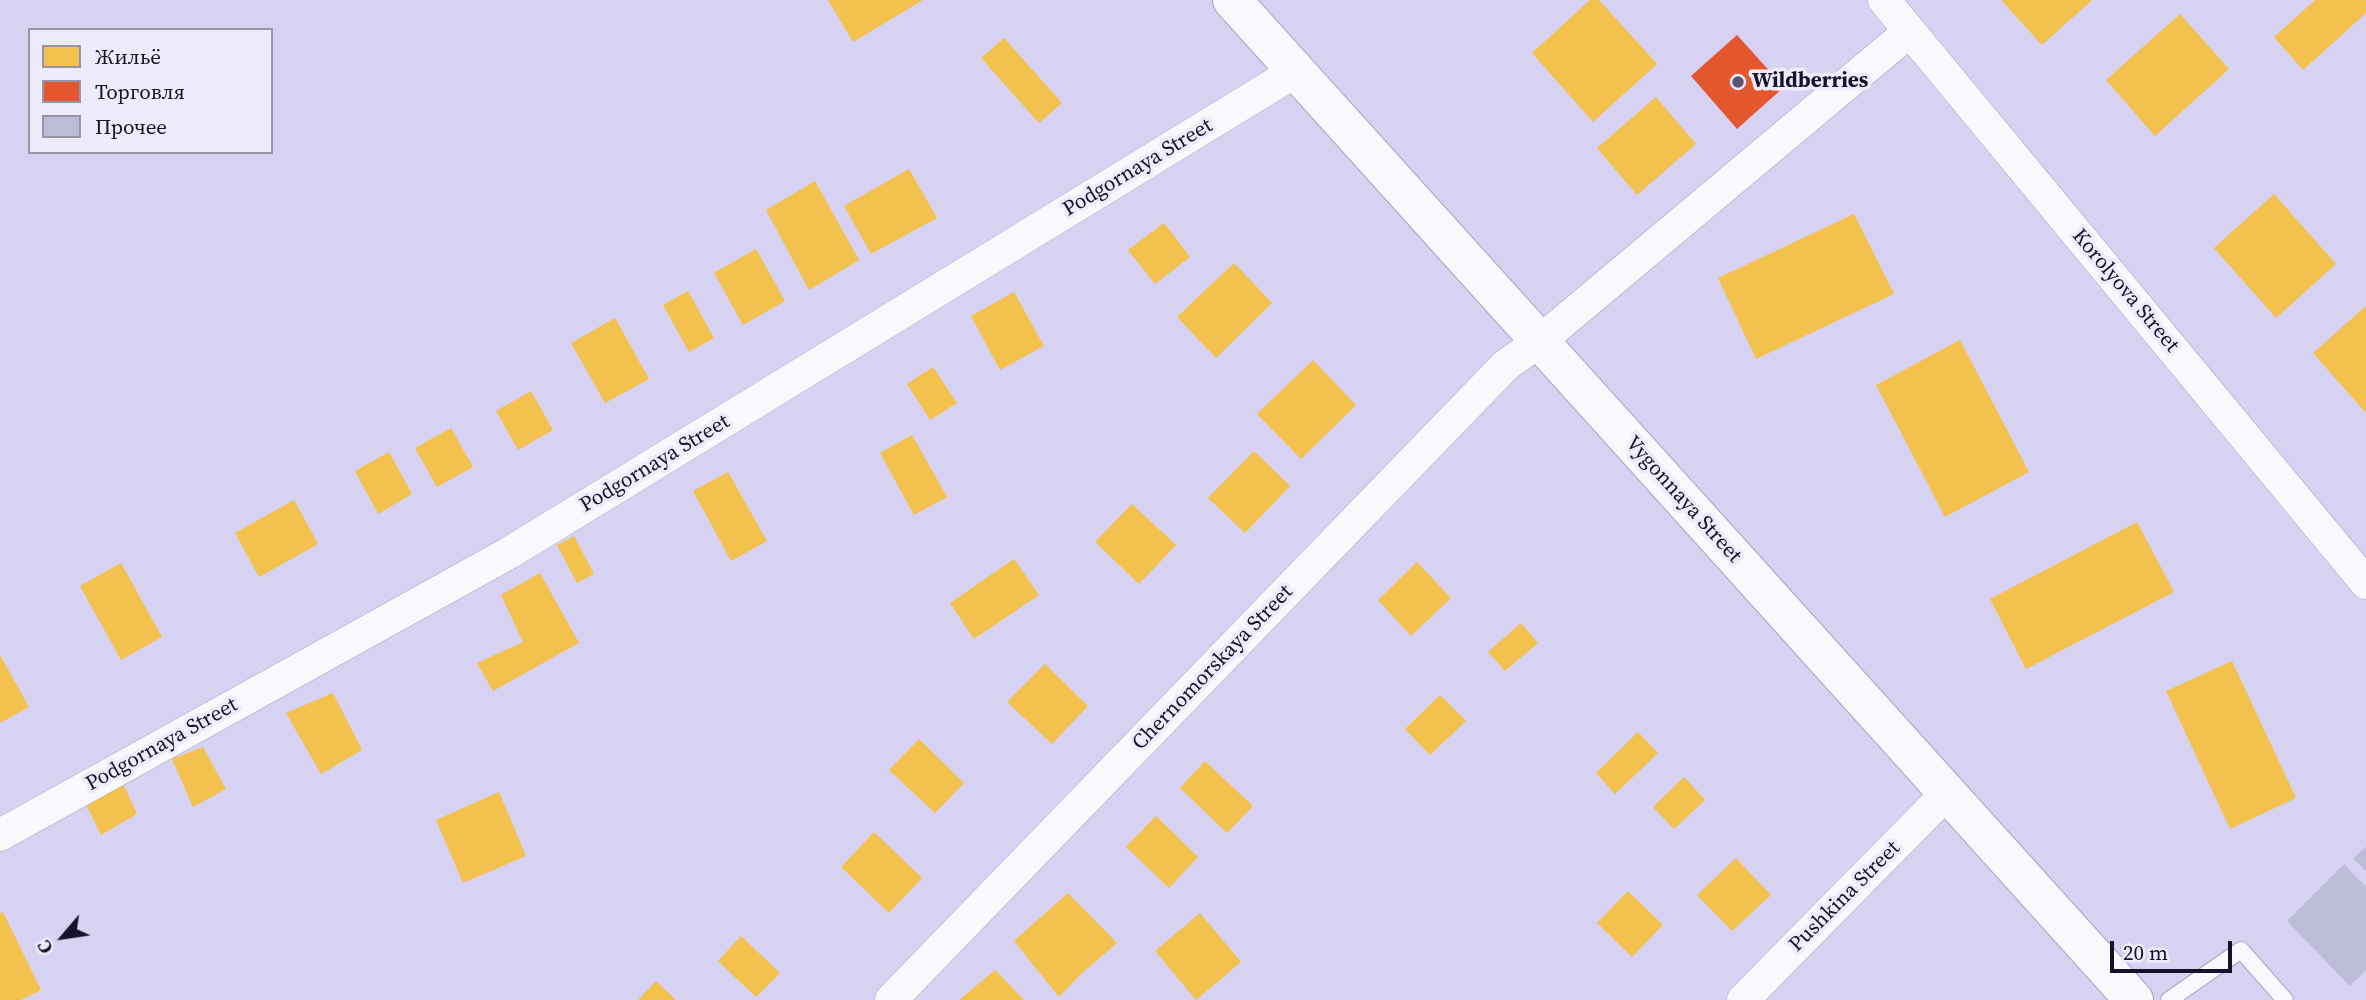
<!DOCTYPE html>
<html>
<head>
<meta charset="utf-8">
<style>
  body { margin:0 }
  #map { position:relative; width:2366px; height:1000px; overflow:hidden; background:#d7d1f2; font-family:"Source Serif 4",serif }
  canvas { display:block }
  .legend { position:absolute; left:28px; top:28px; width:245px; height:126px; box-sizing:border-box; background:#eeecfb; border:2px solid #9894a8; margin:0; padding:9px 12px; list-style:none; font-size:21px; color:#18112c }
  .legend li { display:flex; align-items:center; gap:14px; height:35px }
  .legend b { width:35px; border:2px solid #9894a8 }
  .north { position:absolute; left:28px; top:902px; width:70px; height:70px; -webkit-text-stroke:5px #eeecfb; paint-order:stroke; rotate:241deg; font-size:19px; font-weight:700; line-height:28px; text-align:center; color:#18112c }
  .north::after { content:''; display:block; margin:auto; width:24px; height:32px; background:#18112c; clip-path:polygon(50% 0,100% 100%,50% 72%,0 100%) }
  .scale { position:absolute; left:2110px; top:941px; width:122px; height:32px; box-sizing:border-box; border:4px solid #18112c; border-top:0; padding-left:9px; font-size:21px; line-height:24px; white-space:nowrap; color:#18112c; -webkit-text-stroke:5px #eeecfb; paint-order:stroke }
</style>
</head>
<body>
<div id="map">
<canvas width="2366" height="1000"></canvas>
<ul class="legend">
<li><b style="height:19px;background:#f2c14e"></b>Жильё</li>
<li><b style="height:19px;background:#e4572e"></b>Торговля</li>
<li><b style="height:19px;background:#bcbcd9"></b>Прочее</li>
</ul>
<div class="north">С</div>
<div class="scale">20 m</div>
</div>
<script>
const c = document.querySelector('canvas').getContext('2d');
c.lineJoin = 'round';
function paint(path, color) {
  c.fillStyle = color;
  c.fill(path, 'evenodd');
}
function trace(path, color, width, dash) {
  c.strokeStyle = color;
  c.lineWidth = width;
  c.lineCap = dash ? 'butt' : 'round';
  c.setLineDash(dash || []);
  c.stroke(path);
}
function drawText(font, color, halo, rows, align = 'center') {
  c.font = font + ' "Source Serif 4",serif';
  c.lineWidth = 7;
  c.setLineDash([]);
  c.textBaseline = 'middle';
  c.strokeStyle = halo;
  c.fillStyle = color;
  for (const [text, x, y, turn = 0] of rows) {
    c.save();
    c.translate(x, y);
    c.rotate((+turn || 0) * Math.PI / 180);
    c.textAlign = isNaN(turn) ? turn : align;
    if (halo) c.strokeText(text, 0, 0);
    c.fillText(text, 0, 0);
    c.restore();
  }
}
paint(new Path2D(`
  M 828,0 L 923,0 L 853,42 Z
  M 1590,0 L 1599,0 L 1657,64 L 1593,122 L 1532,53 Z
  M 2003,0 L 2092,0 L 2042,45 L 2002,1 Z
  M 2315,0 L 2366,0 L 2366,13 L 2303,70 L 2274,37 Z
  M 2180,14 L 2229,69 L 2155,136 L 2106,80 Z
  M 1004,38 L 1062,103 L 1039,123 L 981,58 Z
  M 1656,97 L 1696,144 L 1637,195 L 1597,148 Z
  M 909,169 L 937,218 L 871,254 L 844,206 Z
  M 815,181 L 859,260 L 809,290 L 766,210 Z
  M 2274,194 L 2336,264 L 2276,318 L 2214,248 Z
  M 1854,214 L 1894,294 L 1756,359 L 1718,278 Z
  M 1164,223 L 1190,257 L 1155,284 L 1128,250 Z
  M 756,249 L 785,301 L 743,325 L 714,273 Z
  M 1234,263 L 1272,303 L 1216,358 L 1177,317 Z
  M 688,291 L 714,338 L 689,352 L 663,305 Z
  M 1014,292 L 1044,346 L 1000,370 L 971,316 Z
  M 2366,306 L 2366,413 L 2313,353 Z
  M 615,318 L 649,379 L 605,403 L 571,343 Z
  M 1960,340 L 2029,472 L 1945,517 L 1876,385 Z
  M 1313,360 L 1356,405 L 1301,459 L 1257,414 Z
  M 933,367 L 957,403 L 930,420 L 907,384 Z
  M 531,391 L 553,430 L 518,450 L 496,411 Z
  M 451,428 L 473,467 L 437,487 L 415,448 Z
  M 912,435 L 947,497 L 914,515 L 880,453 Z
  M 1254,451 L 1290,486 L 1245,533 L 1208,498 Z
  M 389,452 L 412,494 L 378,514 L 355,471 Z
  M 728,472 L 767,541 L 731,561 L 693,491 Z
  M 294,500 L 318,544 L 259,577 L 235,533 Z
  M 1132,504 L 1176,545 L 1139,584 L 1095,542 Z
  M 2137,522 L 2174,592 L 2026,669 L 1990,599 Z
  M 574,536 L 594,574 L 577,583 L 557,545 Z
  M 1014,559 L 1039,595 L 974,639 L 950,603 Z
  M 1417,562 L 1451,598 L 1411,636 L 1378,600 Z
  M 121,563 L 162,637 L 121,660 L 80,586 Z
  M 540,573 L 579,643 L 493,691 L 477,663 L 523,642 L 501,595 Z
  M 1521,623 L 1538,643 L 1505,671 L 1488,652 Z
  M 0,655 L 29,707 L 0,723 Z
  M 2232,661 L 2296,798 L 2230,829 L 2166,691 Z
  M 1045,664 L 1088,706 L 1052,744 L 1007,702 Z
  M 333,693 L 362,750 L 321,774 L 286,713 Z
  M 1440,695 L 1466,721 L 1430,755 L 1405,729 Z
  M 1638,732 L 1658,753 L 1615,794 L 1596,773 Z
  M 919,739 L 964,783 L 935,813 L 889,770 Z
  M 203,747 L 226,789 L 193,807 L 172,759 Z
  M 1205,761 L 1253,806 L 1227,833 L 1180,788 Z
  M 118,773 L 137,814 L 101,835 L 80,792 Z
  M 1684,777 L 1705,800 L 1674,829 L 1653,807 Z
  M 499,792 L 526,856 L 463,883 L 436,820 Z
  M 1156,816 L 1198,857 L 1169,888 L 1126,847 Z
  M 874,832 L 922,878 L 889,913 L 841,867 Z
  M 1736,858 L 1771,895 L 1732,931 L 1697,895 Z
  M 1628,891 L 1663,925 L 1632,957 L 1597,923 Z
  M 1068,893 L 1117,943 L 1081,974 L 1059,997 L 1014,941 Z
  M 3,912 L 41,990 L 21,1000 L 0,1000 L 0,914 Z
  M 1200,913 L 1241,962 L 1196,1000 L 1155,951 Z
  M 741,936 L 780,973 L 756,997 L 718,961 Z
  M 995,970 L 1024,1000 L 959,1000 Z
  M 656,981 L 676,1000 L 638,1000 Z`), '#f2c14e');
paint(new Path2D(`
  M 1737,35 L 1784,87 L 1737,129 L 1691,76 Z`), '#e4572e');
paint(new Path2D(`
  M 2366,847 L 2366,871 L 2353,858 Z
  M 2344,864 L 2366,887 L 2366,970 L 2350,986 L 2287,921 Z`), '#bcbcd9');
const lane = new Path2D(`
  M 2169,1000 L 2241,950 L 2285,1000`);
const street = new Path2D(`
  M 1884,0 L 2366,583
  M 0,835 L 509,553 L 1296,71
  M 891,1000 L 1506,365 L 1540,341 L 1910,31
  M 1743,1000 L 1946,794`);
const secondary = new Path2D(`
  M 1232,0 L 2134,1000`);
trace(lane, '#a9a4bf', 18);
trace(street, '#a9a4bf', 33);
trace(secondary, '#a9a4bf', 40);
trace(lane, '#f9f8fd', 16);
trace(street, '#f9f8fd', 32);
trace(secondary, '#f9f8fd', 38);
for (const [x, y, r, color] of [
  [1738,82,7,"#5b5471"]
]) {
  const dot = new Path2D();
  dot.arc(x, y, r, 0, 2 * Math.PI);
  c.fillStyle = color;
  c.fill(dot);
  trace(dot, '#eeecfb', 2.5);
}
drawText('bold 21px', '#18112c', '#eeecfb', [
  ["Wildberries",1752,82]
], 'left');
drawText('21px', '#18112c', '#eeecfb', [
  ["Podgornaya Street",1138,168,-31],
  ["Korolyova Street",2125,291,50],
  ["Podgornaya Street",655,464,-31],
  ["Vygonnaya Street",1683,500,48],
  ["Chernomorskaya Street",1213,668,-46],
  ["Podgornaya Street",162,745,-29],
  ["Pushkina Street",1845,897,-45]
]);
</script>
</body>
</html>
